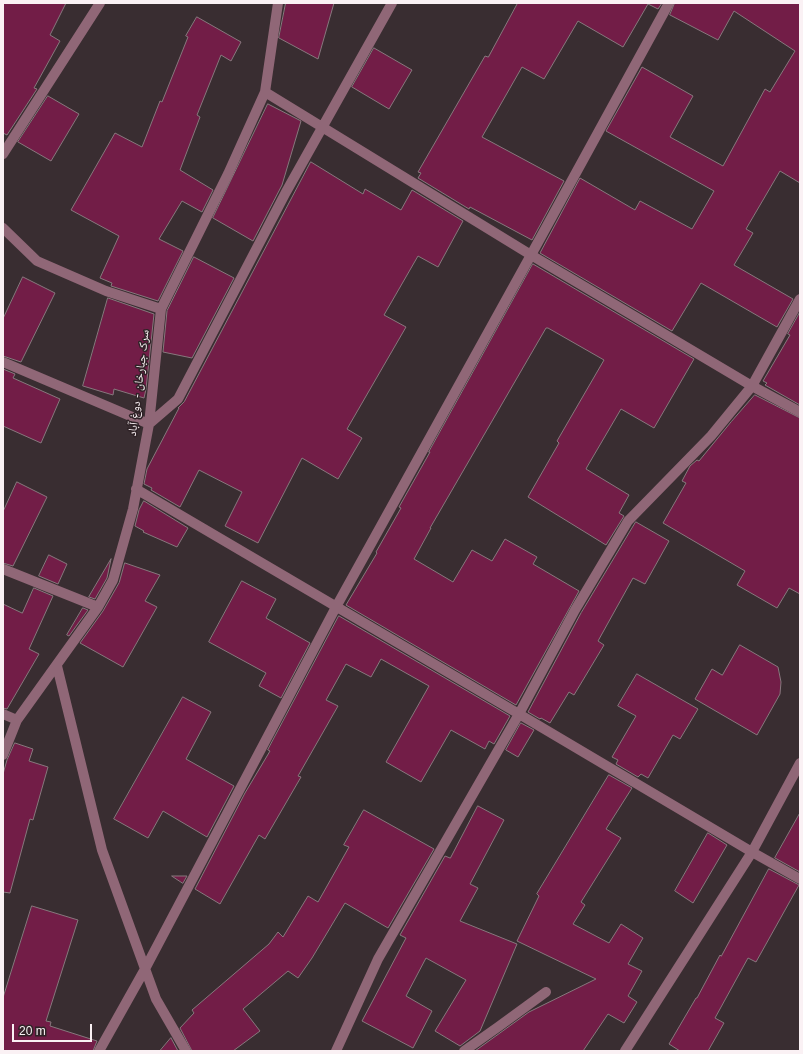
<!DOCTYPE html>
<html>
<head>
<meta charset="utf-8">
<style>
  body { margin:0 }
  #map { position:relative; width:803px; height:1054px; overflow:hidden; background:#392d31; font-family:Arial,sans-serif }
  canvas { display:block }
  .frame { position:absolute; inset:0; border:4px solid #faf1f4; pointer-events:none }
  .scale { position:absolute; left:12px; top:1024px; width:80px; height:18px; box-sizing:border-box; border:2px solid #faf1f4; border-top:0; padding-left:5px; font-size:12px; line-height:14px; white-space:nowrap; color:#faf1f4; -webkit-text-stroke:3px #2f2327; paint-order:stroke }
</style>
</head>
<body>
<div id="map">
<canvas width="803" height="1054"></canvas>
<div class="frame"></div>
<div class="scale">20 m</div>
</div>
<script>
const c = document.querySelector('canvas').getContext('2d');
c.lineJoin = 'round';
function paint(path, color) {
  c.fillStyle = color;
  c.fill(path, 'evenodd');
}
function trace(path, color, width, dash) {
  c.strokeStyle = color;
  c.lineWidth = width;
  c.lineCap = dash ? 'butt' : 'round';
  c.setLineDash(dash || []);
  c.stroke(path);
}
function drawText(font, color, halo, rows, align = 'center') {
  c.font = font + ' Arial,"Noto Naskh Arabic",sans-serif';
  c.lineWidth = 3;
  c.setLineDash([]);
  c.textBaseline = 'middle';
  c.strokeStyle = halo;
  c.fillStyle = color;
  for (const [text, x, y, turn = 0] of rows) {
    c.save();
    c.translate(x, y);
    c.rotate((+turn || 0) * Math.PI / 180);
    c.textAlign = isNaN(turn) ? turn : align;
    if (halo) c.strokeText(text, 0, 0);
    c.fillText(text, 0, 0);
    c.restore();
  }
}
const building = new Path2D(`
  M 3,3 L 66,3 L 50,35 L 60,41 L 34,88 L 37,89 L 7,135 L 3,133 Z
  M 286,3 L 334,3 L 318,59 L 279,38 Z
  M 518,3 L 662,3 L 658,9 L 648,4 L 623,47 L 578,21 L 544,79 L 522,67 L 482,137 L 564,181 L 532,240 L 470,207 L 469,209 L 418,178 L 421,173 L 418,172 L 485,56 L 488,57 Z
  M 675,3 L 800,3 L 800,183 L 780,171 L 746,229 L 753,233 L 734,265 L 793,299 L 777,327 L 701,283 L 672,331 L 540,253 L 580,178 L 635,210 L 640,201 L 692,229 L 714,191 L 606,131 L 642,67 L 693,96 L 670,137 L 723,166 L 765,89 L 770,92 L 795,51 L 734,11 L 718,40 L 670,15 Z
  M 197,17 L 241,42 L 231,61 L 221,55 L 197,115 L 200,117 L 180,170 L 213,190 L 202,212 L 182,201 L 159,239 L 183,251 L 158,301 L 111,286 L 112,283 L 100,278 L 119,236 L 71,210 L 115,133 L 142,147 L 160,101 L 162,102 L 188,37 L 186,36 Z
  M 374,48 L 412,70 L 389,109 L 352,87 Z
  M 48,96 L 79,114 L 51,161 L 18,142 Z
  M 268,104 L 301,121 L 282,185 L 253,241 L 213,218 Z
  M 311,162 L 363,194 L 365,189 L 401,210 L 412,190 L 463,221 L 438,267 L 418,256 L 384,315 L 406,327 L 347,429 L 362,438 L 338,479 L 302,458 L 258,543 L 225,526 L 242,492 L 199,470 L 180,507 L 151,490 L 152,488 L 144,484 L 147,469 L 179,408 L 178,408 L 184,402 Z
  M 194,257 L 234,278 L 192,358 L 163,352 L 167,311 Z
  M 533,264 L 694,359 L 654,428 L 621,409 L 587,467 L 586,469 L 629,495 L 619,513 L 624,516 L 606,545 L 528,497 L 559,443 L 557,441 L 604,360 L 548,328 L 546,328 L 430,528 L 431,528 L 414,559 L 453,582 L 472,550 L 492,561 L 505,539 L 537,557 L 533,564 L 579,591 L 516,705 L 346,605 L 377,553 L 376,552 L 401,508 L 399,507 L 430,452 L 429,452 Z
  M 23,277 L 55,293 L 21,362 L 3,356 L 3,319 Z
  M 108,298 L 154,314 L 146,389 L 144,398 L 114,389 L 113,395 L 83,386 Z
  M 800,312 L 800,405 L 765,385 L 767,383 L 763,381 L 790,335 L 788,334 Z
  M 3,369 L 15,374 L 13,378 L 60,399 L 41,443 L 3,426 Z
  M 755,395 L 800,418 L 800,594 L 789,588 L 777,608 L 737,585 L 745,571 L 663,523 L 686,483 L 682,481 L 690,466 L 697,460 L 699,461 L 731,422 Z
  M 17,482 L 47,497 L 13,566 L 3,563 L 3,512 Z
  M 144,501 L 188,528 L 177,547 L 143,532 L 144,531 L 135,526 L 139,510 Z
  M 636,522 L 669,541 L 645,584 L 633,578 L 598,641 L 604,645 L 574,695 L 569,692 L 550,723 L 541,718 L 540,719 L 528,712 L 581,613 Z
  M 49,555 L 67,564 L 58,584 L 39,576 Z
  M 111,559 L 107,578 L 95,599 L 89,597 Z
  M 125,563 L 160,575 L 145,601 L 157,607 L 123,667 L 80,643 L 103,611 L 119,583 Z
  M 242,581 L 276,599 L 266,618 L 310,643 L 281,698 L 259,686 L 266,673 L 209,642 Z
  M 34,588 L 53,596 L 29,649 L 39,654 L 7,709 L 3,708 L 3,604 L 22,613 Z
  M 83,608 L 88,610 L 69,636 L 67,635 Z
  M 339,616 L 510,716 L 494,744 L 489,741 L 485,749 L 451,730 L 421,782 L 386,762 L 429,686 L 381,659 L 371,677 L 346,664 L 326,700 L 338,706 L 298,776 L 301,777 L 265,839 L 259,835 L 220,904 L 195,889 L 245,793 L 270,751 L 268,750 Z
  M 740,645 L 778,667 L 781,682 L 780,694 L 757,735 L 695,699 L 712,669 L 722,675 Z
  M 637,674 L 698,709 L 680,739 L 673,735 L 648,778 L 641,774 L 638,777 L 616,764 L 618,760 L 612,757 L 636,716 L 618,706 Z
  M 183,697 L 211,712 L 186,759 L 234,786 L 207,837 L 163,811 L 148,838 L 114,819 Z
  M 521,723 L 534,730 L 518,757 L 506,750 Z
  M 15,743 L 33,749 L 29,761 L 48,767 L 33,820 L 30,819 L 10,893 L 3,892 L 3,774 L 7,760 Z
  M 609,775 L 632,788 L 606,829 L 621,838 L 581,902 L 585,905 L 573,924 L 609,943 L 621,924 L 643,938 L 628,964 L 642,971 L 628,996 L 637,1002 L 624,1023 L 608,1014 L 583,1051 L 475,1051 L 529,1012 L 596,979 L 517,941 L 539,896 L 537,894 Z
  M 478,806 L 504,820 L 470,884 L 478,888 L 460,921 L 517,944 L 480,1031 L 460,1046 L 435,1031 L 466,980 L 426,958 L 406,996 L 432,1011 L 413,1048 L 362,1021 L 406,938 L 400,935 L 445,856 L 450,858 Z
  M 364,810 L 434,849 L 388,928 L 345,903 L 312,958 L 298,978 L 288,971 L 243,1009 L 260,1031 L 233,1051 L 192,1051 L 180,1028 L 194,1013 L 192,1010 L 269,944 L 278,932 L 283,937 L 308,896 L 318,902 L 349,847 L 344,845 Z
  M 800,813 L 800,872 L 775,858 Z
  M 708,833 L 727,845 L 693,903 L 675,891 Z
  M 769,869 L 799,885 L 756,962 L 748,958 L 715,1018 L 724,1023 L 708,1051 L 680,1051 L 669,1044 L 696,998 L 697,998 L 720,955 L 721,956 Z
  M 172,876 L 187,876 L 183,883 Z
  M 32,906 L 78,920 L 46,1021 L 51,1022 L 50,1026 L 97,1041 L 93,1051 L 3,1051 L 3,998 Z
  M 171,1038 L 178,1051 L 160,1051 Z`);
paint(building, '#721d47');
trace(building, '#87787d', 1);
trace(new Path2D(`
  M 265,92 L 531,255 L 752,386 L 800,412
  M 3,154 L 100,3
  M 3,228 L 37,261 L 106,291 L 161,309
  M 3,362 L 149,424 L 178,399 L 286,192 L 392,3
  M 136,489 L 519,714 L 752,852 L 800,879
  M 3,569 L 98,607
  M 57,666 L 102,850 L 156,999 L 186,1051
  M 3,714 L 17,720
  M 3,755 L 17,720 L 98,607 L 113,580 L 133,509 L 149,424 L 161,309 L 228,174 L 265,92 L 278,3
  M 99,1051 L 145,969 L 336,607 L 531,255 L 669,3
  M 336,1051 L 378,959 L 519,714 L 575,610 L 628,521 L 711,436 L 752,386 L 800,299
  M 464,1051 L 498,1027 L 546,992
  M 625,1051 L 752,852 L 800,763`), '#906777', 10);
drawText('12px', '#faf1f4', '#2f2327', [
  ["سرک جبارخان - دوغ آباد",139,383,-83]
]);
</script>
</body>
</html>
